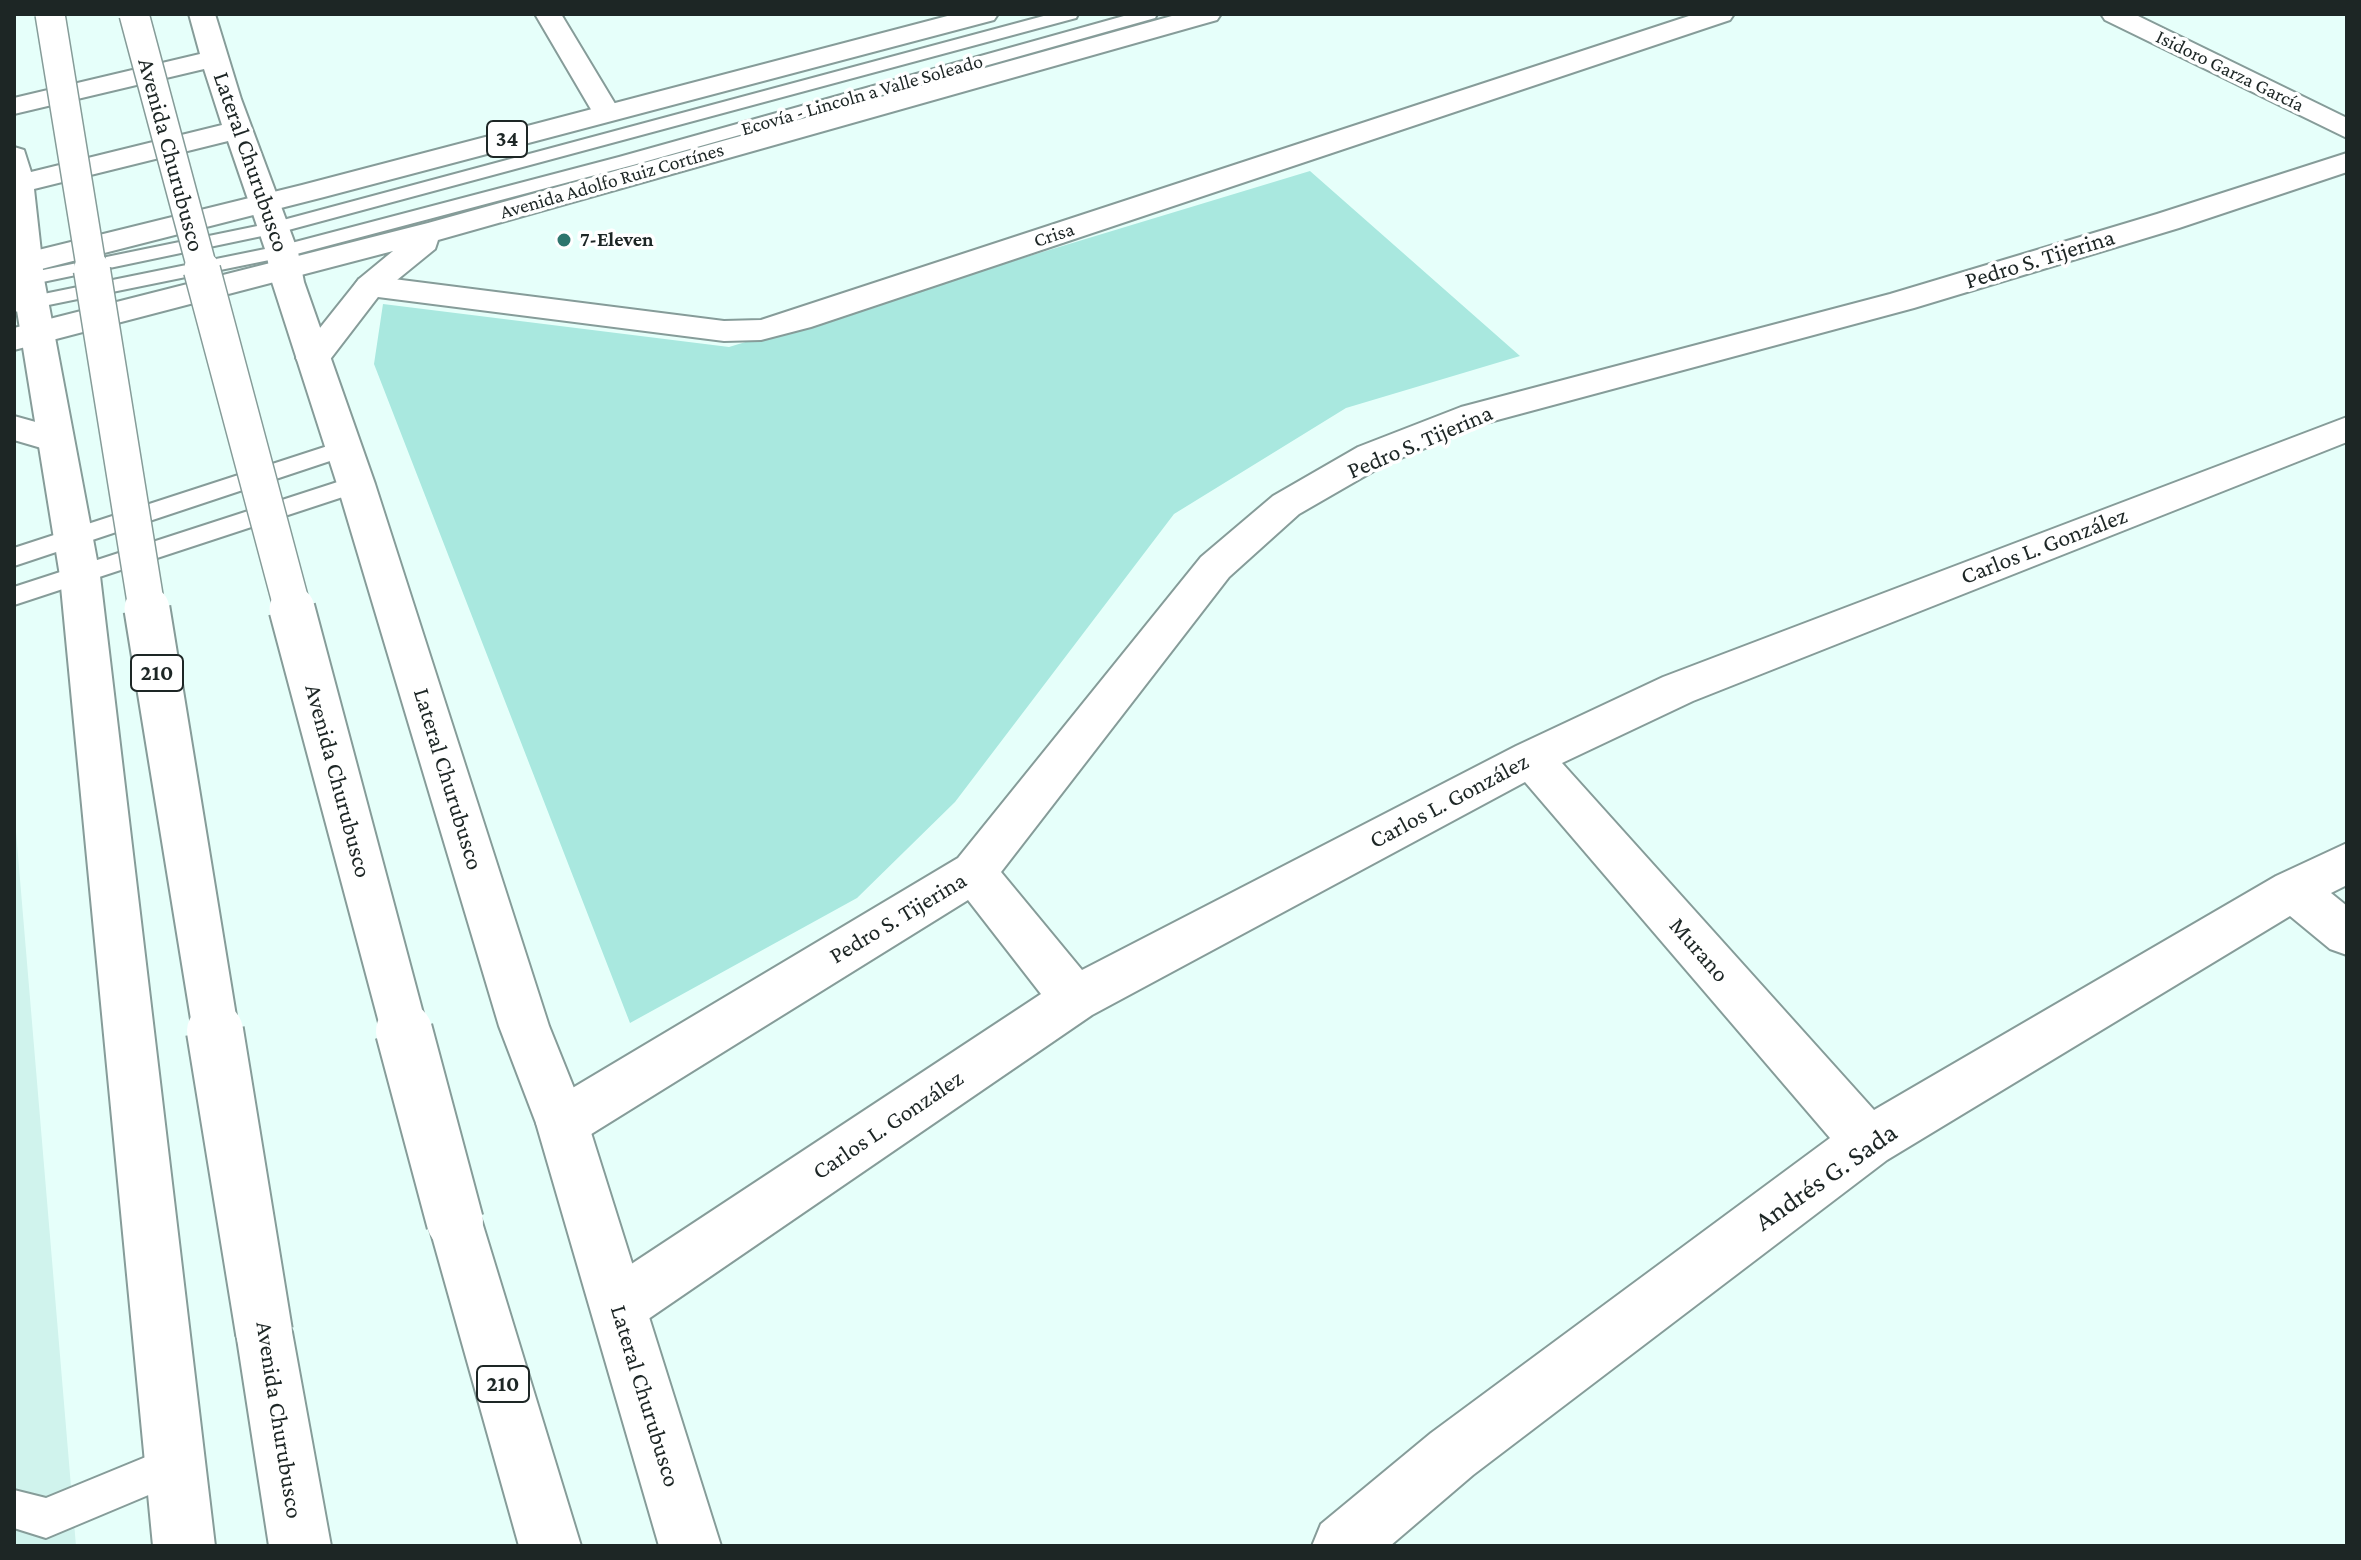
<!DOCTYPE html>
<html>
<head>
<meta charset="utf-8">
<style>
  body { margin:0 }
  #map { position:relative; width:2361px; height:1560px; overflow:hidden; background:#e6fffa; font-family:"Crimson Pro",serif }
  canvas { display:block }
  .frame { position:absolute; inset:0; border:16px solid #1d2625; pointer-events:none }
</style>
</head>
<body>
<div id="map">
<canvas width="2361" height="1560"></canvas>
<div class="frame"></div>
</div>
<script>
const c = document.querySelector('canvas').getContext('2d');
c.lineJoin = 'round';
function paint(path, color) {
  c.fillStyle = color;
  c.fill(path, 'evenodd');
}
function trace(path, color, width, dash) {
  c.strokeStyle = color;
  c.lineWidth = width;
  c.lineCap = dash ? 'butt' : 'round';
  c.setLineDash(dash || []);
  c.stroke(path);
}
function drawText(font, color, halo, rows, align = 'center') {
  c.font = font + ' "Crimson Pro",serif';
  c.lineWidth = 7;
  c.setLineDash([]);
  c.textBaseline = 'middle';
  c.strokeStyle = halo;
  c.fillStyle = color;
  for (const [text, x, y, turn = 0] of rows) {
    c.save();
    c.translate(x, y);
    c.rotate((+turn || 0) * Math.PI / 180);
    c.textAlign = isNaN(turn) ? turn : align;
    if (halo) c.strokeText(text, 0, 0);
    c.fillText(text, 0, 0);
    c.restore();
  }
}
paint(new Path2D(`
  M 14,808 L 76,1546 L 14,1546 Z`), '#d0f3ed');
paint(new Path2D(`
  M 1310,171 L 1520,356 L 1346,408 L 1174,514 L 955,802 L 857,898 L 630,1023 L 374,364 L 383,304 L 729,347 Z`), '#a9e8df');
const service = new Path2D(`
  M 1051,14 L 1078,14 L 1076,18 L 281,232 L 14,288 L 14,276 L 272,223 Z
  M 1131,14 L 1157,14 L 1155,18 L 633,165 L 289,256 L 14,312 L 14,300 L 280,246 L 619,157 Z
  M 343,441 L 351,444 L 355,449 L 351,454 L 14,566 L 14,548 Z
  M 356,476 L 364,478 L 368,484 L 364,490 L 14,605 L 14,587 Z
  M 175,1445 L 189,1450 L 194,1464 L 189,1478 L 46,1538 L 14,1528 L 14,1490 L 46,1498 Z`);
const minor = new Path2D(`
  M 535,14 L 561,14 L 620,112 L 616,118 L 606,120 L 596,118 Z
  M 1695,14 L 1734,14 L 1730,20 L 811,327 L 761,340 L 724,341 L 370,296 L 359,293 L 354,286 L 359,279 L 370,276 L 724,321 L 761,320 Z
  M 2101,14 L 2134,14 L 2347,118 L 2347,138 L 2105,20 Z
  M 2347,153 L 2347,172 L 2179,228 L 1914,308 L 1486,423 L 1384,465 L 1299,514 L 1229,577 L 1001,872 L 1082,970 L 1516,746 L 1663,677 L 2347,417 L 2347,442 L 1693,701 L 1562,763 L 1874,1110 L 2276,876 L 2347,843 L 2347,885 L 2331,893 L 2347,906 L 2347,955 L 2330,949 L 2290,916 L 1887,1160 L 1473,1475 L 1390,1546 L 1312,1546 L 1321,1524 L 1431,1433 L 1830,1138 L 1525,782 L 1092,1015 L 638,1326 L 618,1334 L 598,1326 L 590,1306 L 598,1286 L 1041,994 L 968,900 L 580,1141 L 562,1148 L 544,1141 L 536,1123 L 544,1105 L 958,858 L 1201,557 L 1273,496 L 1358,447 L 1461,407 L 1890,294 L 2157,214 Z`);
const tertiary = new Path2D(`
  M 189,14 L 215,14 L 241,99 L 298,252 L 304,282 L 375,484 L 549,1026 L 588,1123 L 721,1546 L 659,1546 L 536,1123 L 499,1026 L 337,484 L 272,282 L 266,252 L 228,141 L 34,189 L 44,279 L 100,576 L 215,1546 L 153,1546 L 60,576 L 14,292 L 14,147 L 24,150 L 31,172 L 222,125 L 204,69 L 14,114 L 14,98 L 200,54 Z`);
const primary = new Path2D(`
  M 955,14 L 998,14 L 994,20 L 324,197 L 14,276 L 14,256 L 302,185 Z
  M 1179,14 L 1221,14 L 1217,20 L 438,240 L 435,249 L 381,293 L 325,366 L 313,369 L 301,366 L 296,358 L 359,279 L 393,251 L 14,350 L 14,328 L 428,223 Z
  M 14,416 L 68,431 L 73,440 L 68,449 L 55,452 L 14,440 Z`);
const trunk = new Path2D(`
  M 455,1195 L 474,1203 L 482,1222 L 581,1546 L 519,1546 L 428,1222 L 436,1203 Z
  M 264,1304 L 284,1312 L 292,1332 L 331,1546 L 269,1546 L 236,1332 L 244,1312 Z`);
trace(service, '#869c99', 4);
trace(minor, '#869c99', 4);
trace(tertiary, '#869c99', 4);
trace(primary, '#869c99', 4);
trace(trunk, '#869c99', 4);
paint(service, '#fff');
paint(minor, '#fff');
paint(tertiary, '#fff');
paint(primary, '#fff');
paint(trunk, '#fff');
const trunkBridgeFar3 = new Path2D(`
  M 50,14 L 92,272
  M 134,14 L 203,272`);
const trunkBridgeFar2 = new Path2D(`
  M 92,270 L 147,611
  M 202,270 L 293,611`);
const trunkBridgeFar1 = new Path2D(`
  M 147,609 L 216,1033
  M 292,609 L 405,1033`);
const trunkBridge = new Path2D(`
  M 215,1031 L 264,1332
  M 404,1031 L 455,1222`);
trace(trunkBridgeFar3, '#869c99', 32, []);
trace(trunkBridgeFar2, '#869c99', 39, []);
trace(trunkBridgeFar1, '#869c99', 49, []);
trace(trunkBridge, '#869c99', 60, []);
trace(trunkBridgeFar3, '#fff', 29);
trace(trunkBridgeFar2, '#fff', 36);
trace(trunkBridgeFar1, '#fff', 45);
trace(trunkBridge, '#fff', 56);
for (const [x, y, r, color] of [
  [564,240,8,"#2e756d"]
]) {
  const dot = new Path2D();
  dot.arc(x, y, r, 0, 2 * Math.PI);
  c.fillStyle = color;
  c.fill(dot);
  trace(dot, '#fff', 3);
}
drawText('20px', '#1d2625', '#fff', [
  ["Isidoro Garza García",2230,71,26],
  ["Ecovía - Lincoln a Valle Soleado",862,95,-16],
  ["Avenida Adolfo Ruiz Cortínes",612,181,-16],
  ["Crisa",1054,235,-18]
]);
drawText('bold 20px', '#1d2625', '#fff', [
  ["7-Eleven",580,240]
], 'left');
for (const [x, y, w] of [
  [507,139,40],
  [157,673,52],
  [503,1384,52]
]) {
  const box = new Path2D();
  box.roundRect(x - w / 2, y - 18, w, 36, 6);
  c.fillStyle = '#fff';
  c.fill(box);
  trace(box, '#1d2625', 2);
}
drawText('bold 22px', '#1d2625', null, [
  ["34",507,139],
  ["210",157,673],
  ["210",503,1384]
]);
drawText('24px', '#1d2625', '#fff', [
  ["Avenida Churubusco",171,155,75],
  ["Lateral Churubusco",251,162,71],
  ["Pedro S. Tijerina",2040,259,-17],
  ["Pedro S. Tijerina",1420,442,-23],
  ["Carlos L. González",2044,546,-21],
  ["Lateral Churubusco",448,779,73],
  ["Avenida Churubusco",338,781,75],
  ["Carlos L. González",1449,801,-28],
  ["Pedro S. Tijerina",898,918,-31],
  ["Murano",1699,950,49],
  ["Carlos L. González",888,1125,-34],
  ["Lateral Churubusco",645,1396,73],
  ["Avenida Churubusco",279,1420,81]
]);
drawText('28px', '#1d2625', '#fff', [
  ["Andrés G. Sada",1826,1177,-35]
]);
</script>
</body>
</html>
